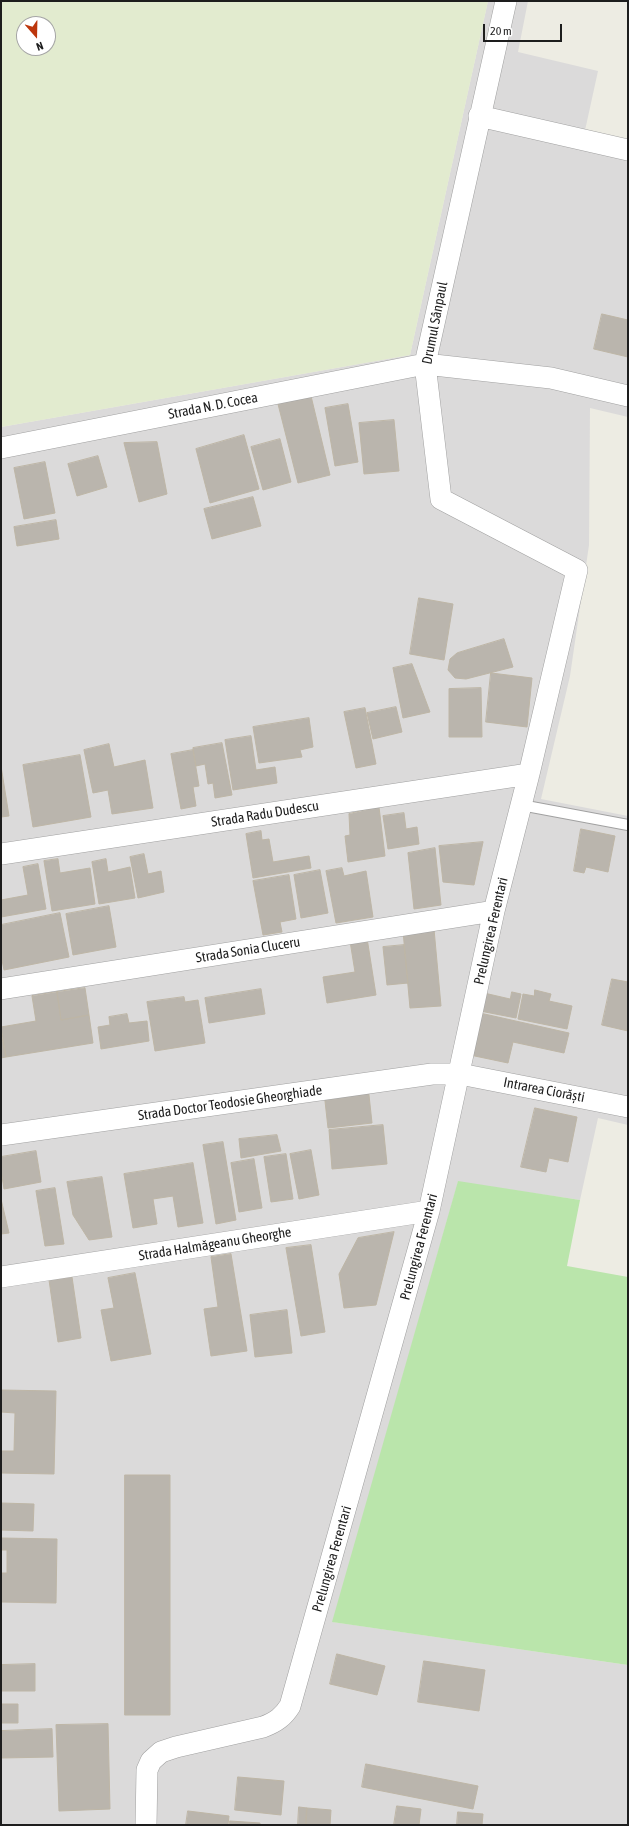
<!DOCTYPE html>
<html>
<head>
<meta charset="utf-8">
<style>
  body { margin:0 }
  #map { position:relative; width:629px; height:1826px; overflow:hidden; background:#edece3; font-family:"Asap Condensed",sans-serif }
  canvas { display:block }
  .frame { position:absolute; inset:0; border:2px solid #1d1d1d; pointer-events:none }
  .north { position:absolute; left:16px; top:16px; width:40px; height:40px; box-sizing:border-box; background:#fff; border:1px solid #a5a5a5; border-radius:50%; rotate:160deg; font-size:11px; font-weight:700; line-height:16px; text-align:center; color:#1d1d1d }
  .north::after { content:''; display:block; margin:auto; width:14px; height:18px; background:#bd360c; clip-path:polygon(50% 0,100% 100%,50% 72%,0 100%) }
  .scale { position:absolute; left:483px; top:24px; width:79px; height:18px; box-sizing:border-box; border:2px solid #1d1d1d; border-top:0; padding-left:5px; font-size:12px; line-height:14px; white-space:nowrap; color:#1d1d1d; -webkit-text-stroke:3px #fff; paint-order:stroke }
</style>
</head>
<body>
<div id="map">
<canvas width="629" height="1826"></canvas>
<div class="frame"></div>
<div class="north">N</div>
<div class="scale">20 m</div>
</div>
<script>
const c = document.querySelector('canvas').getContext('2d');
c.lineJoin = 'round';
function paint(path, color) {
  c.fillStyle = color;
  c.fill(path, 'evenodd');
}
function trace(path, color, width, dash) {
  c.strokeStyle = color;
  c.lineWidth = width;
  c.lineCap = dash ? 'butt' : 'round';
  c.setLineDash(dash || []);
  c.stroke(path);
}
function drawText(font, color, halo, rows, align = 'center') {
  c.font = font + ' "Asap Condensed",sans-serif';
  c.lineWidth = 4;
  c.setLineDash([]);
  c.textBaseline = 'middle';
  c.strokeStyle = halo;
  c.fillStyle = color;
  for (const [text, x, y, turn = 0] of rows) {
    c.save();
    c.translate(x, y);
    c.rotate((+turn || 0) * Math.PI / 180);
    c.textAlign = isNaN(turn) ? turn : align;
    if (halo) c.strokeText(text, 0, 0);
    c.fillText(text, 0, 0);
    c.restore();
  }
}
paint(new Path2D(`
  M 488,1 L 528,1 L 518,52 L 598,71 L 584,135 L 628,144 L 628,417 L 590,408 L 589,545 L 570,676 L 541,799 L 628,816 L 628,1125 L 598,1118 L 580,1200 L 458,1182 L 333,1622 L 628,1665 L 628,1825 L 1,1825 L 1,427 L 410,355 Z`), '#dbdada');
paint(new Path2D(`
  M 1,1 L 488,1 L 410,355 L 1,427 ZM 24,24 L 48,24 L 48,48 L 24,48 Z`), '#e2ebcf');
paint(new Path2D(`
  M 458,1181 L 580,1200 L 567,1266 L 628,1277 L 628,1665 L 332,1622 Z`), '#bae5ab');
const building = new Path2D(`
  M 602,314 L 628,320 L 628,357 L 594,349 Z
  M 311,396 L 330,475 L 298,483 L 278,404 Z
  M 348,404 L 358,462 L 335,466 L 325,408 Z
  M 394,420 L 399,471 L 364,474 L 359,423 Z
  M 244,435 L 259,489 L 210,503 L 196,449 Z
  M 280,439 L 291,482 L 263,490 L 251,447 Z
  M 157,442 L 167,494 L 139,502 L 124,443 Z
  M 98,456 L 107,487 L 77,496 L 68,464 Z
  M 45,462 L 55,513 L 24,519 L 14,468 Z
  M 253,497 L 261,526 L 212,539 L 204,509 Z
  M 56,520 L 59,539 L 17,546 L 14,527 Z
  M 419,598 L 453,604 L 444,660 L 410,654 Z
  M 504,639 L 513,667 L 466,679 L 455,678 L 448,670 L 450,659 L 457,653 Z
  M 412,664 L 430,712 L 403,718 L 393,668 Z
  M 491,673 L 532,678 L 527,727 L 486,722 Z
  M 481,688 L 482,737 L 449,737 L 449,689 Z
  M 396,707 L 402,732 L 373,739 L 367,713 Z
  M 365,708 L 376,764 L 356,768 L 344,712 Z
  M 309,718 L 313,747 L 300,750 L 302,757 L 259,763 L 253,727 Z
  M 251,736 L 256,770 L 275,767 L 277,783 L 233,790 L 225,740 Z
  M 222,743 L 232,795 L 215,798 L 213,783 L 208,784 L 205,764 L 196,766 L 193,748 Z
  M 109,744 L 114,767 L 145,760 L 153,808 L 112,814 L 108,790 L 93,793 L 84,750 Z
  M 193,750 L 199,786 L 193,787 L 196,806 L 181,809 L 171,754 Z
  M 80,755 L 91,817 L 33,827 L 23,765 Z
  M 1,766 L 9,816 L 1,817 Z
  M 379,807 L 385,856 L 348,862 L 345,836 L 350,835 L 349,814 Z
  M 404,813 L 406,829 L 417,827 L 419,844 L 388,849 L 383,816 Z
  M 581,829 L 615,836 L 608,872 L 586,867 L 584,873 L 574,871 Z
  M 261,831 L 262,840 L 269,839 L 273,862 L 309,856 L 311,868 L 253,878 L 246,834 Z
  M 483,842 L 474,885 L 443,882 L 439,846 Z
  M 435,848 L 441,905 L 414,909 L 408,853 Z
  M 144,854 L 148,874 L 161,871 L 164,892 L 138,898 L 130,857 Z
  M 58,859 L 60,873 L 90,868 L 95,904 L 52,911 L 44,861 Z
  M 106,859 L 108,872 L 130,867 L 135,898 L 99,904 L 92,862 Z
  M 38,864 L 46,909 L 1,917 L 1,900 L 28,895 L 23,867 Z
  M 342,868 L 344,876 L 366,871 L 373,917 L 336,923 L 326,871 Z
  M 320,870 L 328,913 L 301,918 L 294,875 Z
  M 289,875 L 296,919 L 280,922 L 282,932 L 263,935 L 253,881 Z
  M 109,906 L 116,947 L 73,955 L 66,914 Z
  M 60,913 L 69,957 L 4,970 L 1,955 L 1,925 Z
  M 434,929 L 441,1006 L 410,1008 L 403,931 Z
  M 367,938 L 376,995 L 327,1003 L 323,977 L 355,972 L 350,941 Z
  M 404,945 L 408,983 L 387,985 L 383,947 Z
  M 612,979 L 628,982 L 628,1031 L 602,1025 Z
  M 85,988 L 89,1015 L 61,1020 L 57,992 Z
  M 261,989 L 265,1014 L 209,1023 L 205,998 Z
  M 535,990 L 551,994 L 549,1001 L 572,1006 L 567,1029 L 518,1019 L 523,994 L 534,996 Z
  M 57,992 L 61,1020 L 89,1015 L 93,1043 L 6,1057 L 1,1027 L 36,1021 L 32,996 Z
  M 512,992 L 521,994 L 516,1018 L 480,1011 L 484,993 L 510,999 Z
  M 184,997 L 185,1002 L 198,1000 L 205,1043 L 155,1051 L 147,1002 Z
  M 480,1013 L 569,1033 L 564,1053 L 513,1042 L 508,1063 L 470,1055 Z
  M 127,1014 L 129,1023 L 147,1021 L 149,1041 L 101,1049 L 98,1027 L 110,1025 L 109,1017 Z
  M 1,1033 L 6,1057 L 1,1058 Z
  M 368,1086 L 372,1123 L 328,1128 L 324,1092 Z
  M 535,1108 L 577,1117 L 568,1162 L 549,1158 L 546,1172 L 521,1167 Z
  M 383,1125 L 387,1164 L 332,1169 L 329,1130 Z
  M 277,1135 L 281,1151 L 241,1158 L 239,1139 Z
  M 223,1142 L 236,1220 L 216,1224 L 203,1145 Z
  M 311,1150 L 319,1195 L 299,1199 L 290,1154 Z
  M 36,1151 L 41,1182 L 4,1189 L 1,1170 L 1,1157 Z
  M 286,1154 L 293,1199 L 271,1202 L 264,1157 Z
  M 254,1159 L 262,1208 L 239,1212 L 231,1163 Z
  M 193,1163 L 203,1223 L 178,1227 L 173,1196 L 153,1199 L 157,1224 L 133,1228 L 124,1174 Z
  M 102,1177 L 112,1237 L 89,1240 L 73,1215 L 67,1182 Z
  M 55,1188 L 64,1244 L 45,1246 L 36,1191 Z
  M 1,1199 L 9,1233 L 1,1234 Z
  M 394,1232 L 376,1305 L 344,1308 L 339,1274 L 358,1238 Z
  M 311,1245 L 325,1332 L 301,1336 L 286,1248 Z
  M 231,1254 L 247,1351 L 211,1356 L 204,1309 L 218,1307 L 211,1257 Z
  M 135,1273 L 151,1354 L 111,1361 L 101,1310 L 114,1308 L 108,1278 Z
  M 72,1277 L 81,1338 L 58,1342 L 49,1280 Z
  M 287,1310 L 292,1353 L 255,1357 L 250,1315 Z
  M 1,1390 L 56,1391 L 54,1474 L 1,1473 L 1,1451 L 14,1451 L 15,1413 L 1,1412 Z
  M 125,1475 L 170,1475 L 170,1715 L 125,1715 Z
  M 1,1503 L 34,1504 L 33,1531 L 1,1530 Z
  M 1,1538 L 57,1539 L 56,1603 L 1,1602 L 1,1573 L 7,1573 L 7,1550 L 1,1550 Z
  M 337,1654 L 385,1666 L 377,1695 L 330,1684 Z
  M 424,1661 L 485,1670 L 479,1711 L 418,1702 Z
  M 35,1664 L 35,1691 L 1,1691 L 1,1665 Z
  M 1,1704 L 18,1704 L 18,1723 L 1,1723 Z
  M 108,1724 L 110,1809 L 59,1811 L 56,1725 Z
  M 52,1729 L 53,1757 L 1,1758 L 1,1731 Z
  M 366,1764 L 478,1786 L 473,1809 L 362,1787 Z
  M 238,1777 L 284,1781 L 281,1815 L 235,1810 Z
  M 397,1806 L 421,1809 L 419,1825 L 394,1825 Z
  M 299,1807 L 307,1808 L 306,1825 L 298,1825 Z
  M 307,1808 L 331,1810 L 330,1825 L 306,1825 Z
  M 188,1811 L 229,1816 L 228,1825 L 186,1825 Z
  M 458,1812 L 483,1814 L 482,1825 L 457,1825 Z
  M 230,1821 L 260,1823 L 260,1825 L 230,1825 Z`);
paint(building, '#bab5ad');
trace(building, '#beb6a6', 1);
const lane = new Path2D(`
  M 521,805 L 628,825`);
const street = new Path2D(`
  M 479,116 L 628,150
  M 1,448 L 425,364 L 551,378 L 628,396
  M 1,854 L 529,774
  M 1,989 L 494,911
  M 1,1135 L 432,1074 L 460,1074 L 628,1107
  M 1,1277 L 429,1211
  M 146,1825 L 147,1770 L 151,1761 L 161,1752 L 176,1747 L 263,1727 C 276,1722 283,1717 290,1706 L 429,1211 L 494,911 L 529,774 L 577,570 L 441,499 L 425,364 L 506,1`);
trace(lane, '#a1a1a1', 12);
trace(street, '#a1a1a1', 22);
trace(lane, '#fff', 10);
trace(street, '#fff', 21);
drawText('14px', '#1d1d1d', '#fff', [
  ["Drumul Sânpaul",435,323,-79],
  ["Strada N. D. Cocea",213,406,-11],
  ["Strada Radu Dudescu",265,814,-9],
  ["Prelungirea Ferentari",491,931,-77],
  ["Strada Sonia Cluceru",248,950,-9],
  ["Intrarea Ciorăști",544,1090,11],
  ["Strada Doctor Teodosie Gheorghiade",230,1103,-8],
  ["Strada Halmăgeanu Gheorghe",215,1244,-9],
  ["Prelungirea Ferentari",419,1247,-75],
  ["Prelungirea Ferentari",332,1559,-74]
]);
</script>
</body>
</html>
